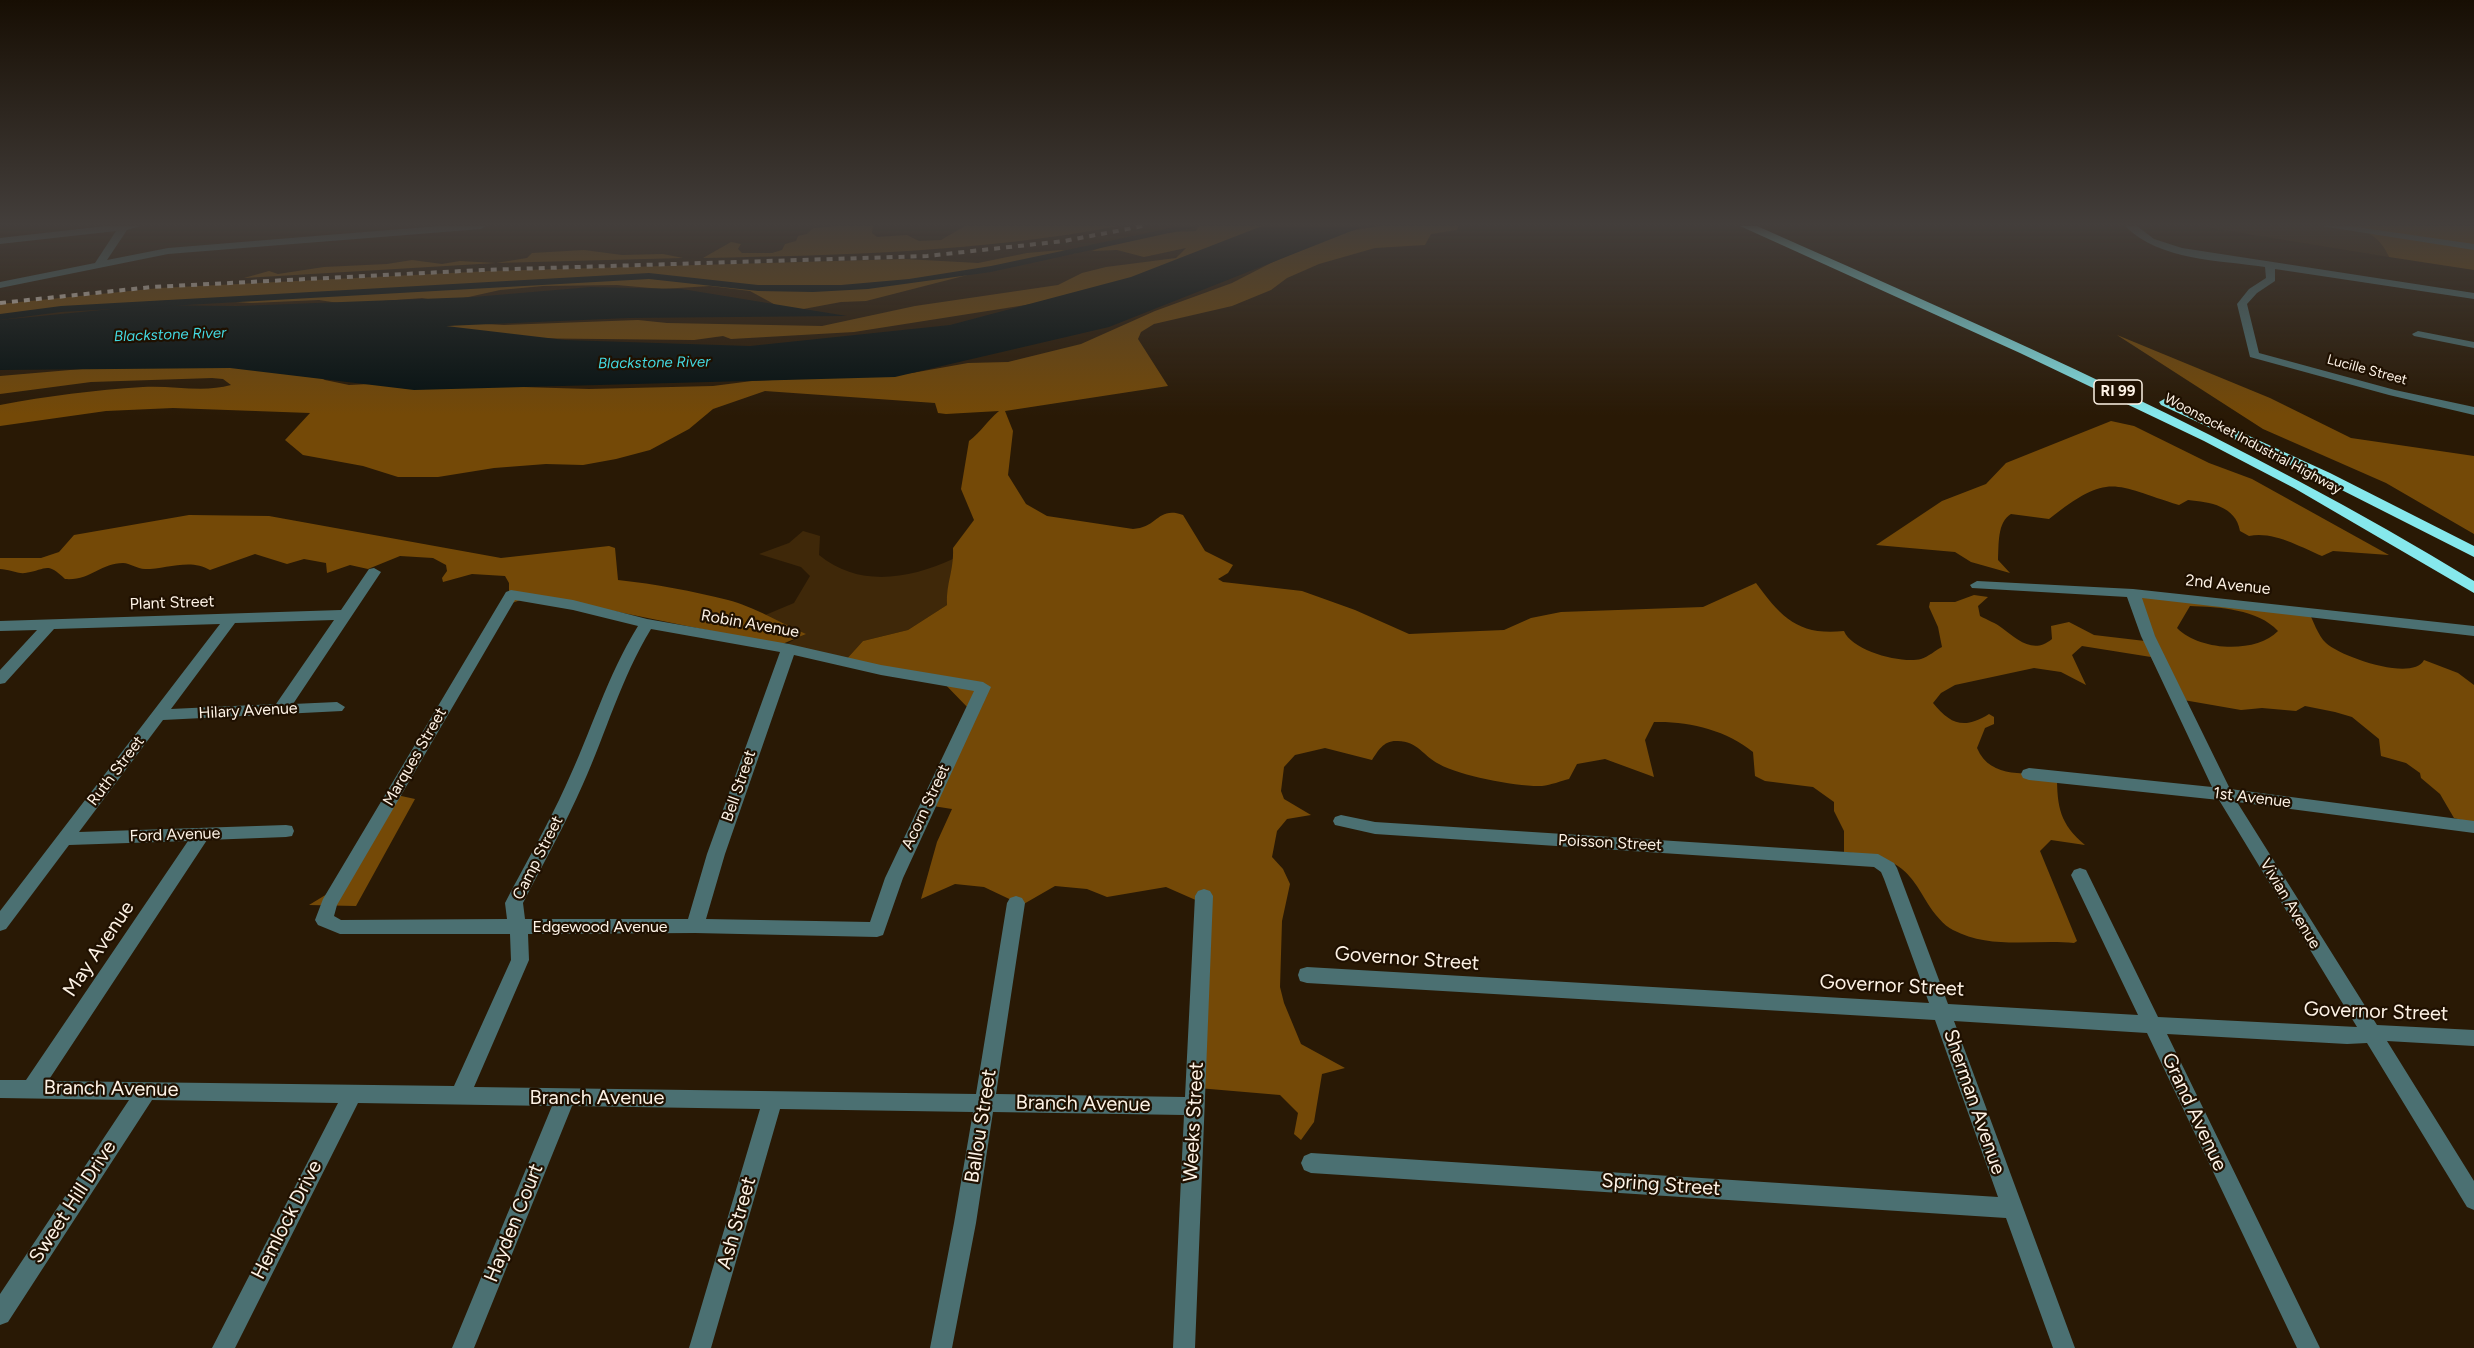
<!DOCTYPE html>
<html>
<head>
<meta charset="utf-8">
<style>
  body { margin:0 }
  canvas { display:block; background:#291905 }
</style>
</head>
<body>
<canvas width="2474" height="1348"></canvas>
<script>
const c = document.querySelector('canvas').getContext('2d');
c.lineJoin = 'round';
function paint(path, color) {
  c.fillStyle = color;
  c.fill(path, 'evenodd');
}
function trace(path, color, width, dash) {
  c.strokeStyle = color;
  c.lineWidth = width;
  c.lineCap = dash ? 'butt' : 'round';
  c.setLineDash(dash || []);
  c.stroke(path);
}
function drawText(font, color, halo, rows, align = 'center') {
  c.font = font + ' Figtree,sans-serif';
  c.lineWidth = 4.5;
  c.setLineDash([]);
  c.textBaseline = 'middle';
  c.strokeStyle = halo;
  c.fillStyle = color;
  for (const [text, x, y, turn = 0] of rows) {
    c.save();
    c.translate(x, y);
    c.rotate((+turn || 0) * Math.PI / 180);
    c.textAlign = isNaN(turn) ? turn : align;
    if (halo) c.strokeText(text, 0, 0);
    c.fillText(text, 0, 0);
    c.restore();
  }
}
paint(new Path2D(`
  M 2199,226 L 2350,226 C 2370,232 2380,238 2389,257 Z
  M 803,531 L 820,536 L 819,555 C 859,588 909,579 953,559 C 955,575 946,585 947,605 L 908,630 L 863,641 L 844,662 L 779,648 L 805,634 L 763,616 L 794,603 L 810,576 L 801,567 L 759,554 L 789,543 Z`), '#3f2809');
paint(new Path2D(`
  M 835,226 L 873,226 L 872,233 L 877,237 L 907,235 L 919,241 L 941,240 L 965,226 L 1120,226 C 979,252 846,255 703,258 L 731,242 L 741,244 L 738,249 L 742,253 L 772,253 L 782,250 L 785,244 L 796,241 L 798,236 L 807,234 L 813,228 Z
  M 1198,226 L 1267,226 L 1207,257 L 1070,298 L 854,332 L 731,339 L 723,336 L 694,340 L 509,338 L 441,327 L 467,323 L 504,325 L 638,320 L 667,323 L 822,326 L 915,306 L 1058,285 L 1082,273 L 1106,267 L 1176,258 L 1186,248 L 1144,257 L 1117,250 L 1092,251 C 1124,237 1161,232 1196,231 Z
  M 1378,226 L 1459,226 L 1457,230 L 1431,234 L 1425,245 L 1375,248 L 1319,264 L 1287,278 L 1271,290 L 1232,306 L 1154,324 L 1141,332 L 1138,339 L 1168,386 L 1005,411 L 1013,431 L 1008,475 L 1026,504 L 1047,516 L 1133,529 C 1158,528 1157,506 1183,515 L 1205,551 L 1233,565 L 1228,573 L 1218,579 L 1223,582 L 1302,591 L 1355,610 L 1409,634 L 1504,630 L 1531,618 L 1561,612 L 1703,607 L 1756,583 C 1781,617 1798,636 1844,631 C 1852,651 1902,664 1921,659 C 1928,657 1936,650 1942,647 L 1938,627 L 1929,607 L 1930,602 L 1955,602 L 1974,595 L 1988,597 L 1978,606 L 1980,616 C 1987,620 1996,623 2002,628 C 2017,639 2033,655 2052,639 L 2051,626 L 2069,622 L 2094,635 L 2145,641 L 2127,596 L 2308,610 C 2313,620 2318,636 2326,643 C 2341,657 2413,682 2424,660 L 2458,673 L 2474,685 L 2474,823 L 2454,818 L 2440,794 L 2421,778 L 2420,773 L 2406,763 L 2381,756 L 2379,739 L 2352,717 L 2335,712 L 2305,706 L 2296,711 L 2262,708 L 2241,710 L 2172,698 L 2151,657 L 2082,646 L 2072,655 L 2086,685 L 2061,672 L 2034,668 L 1955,685 L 1941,693 L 1933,703 C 1950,724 1964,730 1989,714 L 1994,717 L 1994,724 L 1985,728 L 1977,748 C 1991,781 2028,771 2057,775 C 2057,807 2060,824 2085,845 L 2051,840 L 2040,851 L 2077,941 L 2074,943 C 2035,939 1991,950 1953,930 C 1944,926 1933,912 1928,904 C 1904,861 1892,858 1844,852 L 1844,831 L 1834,811 L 1834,802 L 1813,787 L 1765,781 L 1755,776 L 1753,752 C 1726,730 1689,721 1654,722 L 1645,740 L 1654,777 L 1605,759 L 1577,764 L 1569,779 C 1561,781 1551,785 1542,786 C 1518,787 1460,776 1439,764 C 1423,756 1417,740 1396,741 C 1383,741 1378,751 1372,760 L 1325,748 L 1295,755 L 1284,767 L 1281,791 L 1284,799 L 1311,815 L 1287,819 L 1277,831 L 1272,857 L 1283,869 L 1290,884 L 1282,921 L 1280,987 L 1284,1003 L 1301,1044 L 1345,1068 L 1322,1074 L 1314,1122 L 1301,1140 L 1294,1134 L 1298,1113 L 1280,1095 L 1198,1088 L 1207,905 L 1166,887 L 1107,897 L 1087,889 L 1055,886 L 1022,905 L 984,887 L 955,884 L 921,899 L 937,842 L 952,809 L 933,806 L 970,710 L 940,679 L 844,662 L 863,641 L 908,630 L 947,605 C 946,583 954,571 953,548 L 974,520 L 961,489 L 969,441 C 981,432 988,420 999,411 L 946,414 L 938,413 L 935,403 L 765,391 L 713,409 L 689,429 L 650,450 L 616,459 L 583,465 L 546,464 L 494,468 L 438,477 L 398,477 L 363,466 L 303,455 L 285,440 L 310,413 L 173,408 L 106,411 L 0,426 L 0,405 C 47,396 95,390 143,387 C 172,385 203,393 231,385 L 223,379 L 212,378 L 91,382 L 0,394 L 0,376 L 82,369 L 199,365 L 306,369 L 325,380 L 349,385 L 389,383 L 589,389 L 713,386 L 752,381 L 912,373 L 968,363 L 1008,362 L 1081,344 L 1155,311 L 1232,283 L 1271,263 L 1339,233 ZM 2190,606 C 2219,607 2258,609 2278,631 C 2256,654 2199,651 2177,628 Z
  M 2350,226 L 2474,226 L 2474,270 L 2389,257 C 2380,238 2370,232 2350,226 Z
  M 584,250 L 622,255 L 663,254 L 683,258 L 496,263 L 244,278 L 269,271 L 278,274 L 324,267 L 387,264 L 412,260 L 442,264 L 460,261 L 496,263 L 527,258 L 532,253 Z
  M 1061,250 L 1077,253 L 983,271 L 866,301 L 841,302 L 798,310 L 783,309 L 750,291 L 710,286 L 662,289 L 617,285 L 543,286 L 500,290 L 446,302 L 422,298 L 345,304 L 319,300 L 251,303 L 204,300 L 157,301 L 0,315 L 0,304 L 160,288 L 490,271 L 905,259 L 978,263 L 1027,253 Z
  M 2117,335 L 2270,398 L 2351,438 L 2474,456 L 2474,534 L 2386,483 L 2263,429 Z
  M 2111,421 L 2134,426 L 2209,463 L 2252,479 L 2389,555 L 2333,551 L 2322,556 C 2300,547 2274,531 2249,536 L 2240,531 C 2236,506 2210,502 2188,500 L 2179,505 C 2113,485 2110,471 2049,519 L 2011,514 C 1997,522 1999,545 1998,560 L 2010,573 L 1971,562 L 1955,552 L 1876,545 L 1942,501 L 1986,484 L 2006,463 Z
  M 189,515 L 269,516 L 501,558 L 609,546 L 615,548 L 618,580 C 656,584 692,591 728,600 C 752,606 783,624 806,634 L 780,645 L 535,595 L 509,604 L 509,583 L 505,576 L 472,574 L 443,582 L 442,578 L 447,571 L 446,565 L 433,558 L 400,556 L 368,569 L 350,565 L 327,573 L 326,563 L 304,559 L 287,564 L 255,554 L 210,570 C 191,558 166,569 145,569 C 137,569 130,563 123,563 C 101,563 90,581 65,579 C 46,561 47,570 25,573 C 18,574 8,569 0,569 L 0,558 L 41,558 L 59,552 L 74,535 Z
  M 392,794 L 415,799 L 356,906 L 309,905 L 337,888 Z`), '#744907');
paint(new Path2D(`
  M 1262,226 L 1364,226 L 1109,327 L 895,377 L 414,390 L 230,368 L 0,370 L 0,320 L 152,305 L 237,306 L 473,297 L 591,287 L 682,289 L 847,316 L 629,318 L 446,326 L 565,340 L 750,346 L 950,325 L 1131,277 Z`), '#041011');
paint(new Path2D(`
  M 1180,226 L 1201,226 L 991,272 L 868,289 L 813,292 L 758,291 L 649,279 L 61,312 L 0,320 L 0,314 L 61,306 L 649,273 L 758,285 L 841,285 L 909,279 L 991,266 Z`), '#041011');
paint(new Path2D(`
  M 105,226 L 141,226 L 127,230 L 107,260 L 168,248 L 438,226 L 486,226 L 481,229 L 168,254 L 0,288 L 0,282 L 95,263 L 116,231 L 0,244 L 0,238 Z
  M 2125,226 L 2137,226 L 2154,239 L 2182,248 L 2474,293 L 2474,299 L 2275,269 L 2275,281 L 2257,293 L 2247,304 L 2259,353 L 2395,390 L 2474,407 L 2474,415 L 2389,395 L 2250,357 L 2237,304 L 2249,289 L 2266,278 L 2265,267 C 2219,260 2160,261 2125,226 Z
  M 2321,226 L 2350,226 L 2474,244 L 2474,250 Z
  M 2418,331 L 2474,342 L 2474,348 L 2414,336 L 2412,334 Z
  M 374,568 L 381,572 L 293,704 L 337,702 L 345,707 L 342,711 L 163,720 L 79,832 L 286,825 L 292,826 L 294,831 L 292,836 L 286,837 L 207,840 L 48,1081 L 454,1086 L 511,960 L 510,934 L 340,934 L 318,925 L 315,920 L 323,899 L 506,592 L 511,590 L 573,600 L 647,619 L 789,644 L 881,665 L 983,682 L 991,687 L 903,878 L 883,935 L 877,937 L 695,933 L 528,934 L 529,960 L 474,1087 L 976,1094 L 1007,903 L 1010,898 L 1016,896 L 1022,898 L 1025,903 L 996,1094 L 1185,1097 L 1195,896 L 1198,891 L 1204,889 L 1210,891 L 1213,896 L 1195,1348 L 1173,1348 L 1184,1115 L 993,1112 L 976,1223 L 952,1348 L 930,1348 L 954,1223 L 973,1112 L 780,1109 L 711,1348 L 689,1348 L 760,1109 L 572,1106 L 474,1348 L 452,1348 L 552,1106 L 358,1103 L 235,1348 L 212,1348 L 338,1103 L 152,1100 L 8,1322 L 0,1325 L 0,1294 L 129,1100 L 0,1098 L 0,1080 L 26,1080 L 188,841 L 69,845 L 6,929 L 0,931 L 0,911 L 220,624 L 54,629 L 5,683 L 0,684 L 0,670 L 37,630 L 0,631 L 0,621 L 341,610 L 369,569 ZM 515,600 L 573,610 L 638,626 C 607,676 591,732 566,785 C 548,825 525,864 505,903 L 507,919 L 341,920 L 334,916 L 337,905 ZM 334,620 L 276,704 L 171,709 L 235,623 ZM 651,629 L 780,652 L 707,854 L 688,919 L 525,919 L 523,903 C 543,864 565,825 583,784 C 606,733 621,678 651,629 ZM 794,655 L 881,675 L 974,691 L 885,878 L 870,922 L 706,919 L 725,854 Z
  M 1977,581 L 2133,589 L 2474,626 L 2474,636 L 2142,598 L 2155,636 L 2230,789 L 2474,821 L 2474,833 L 2237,802 L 2377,1025 L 2474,1030 L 2474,1046 L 2387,1041 L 2474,1181 L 2474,1210 L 2467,1207 L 2367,1043 L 2347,1044 L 2167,1034 L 2320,1348 L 2297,1348 L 2147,1033 L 1954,1021 L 2075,1348 L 2053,1348 L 2006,1218 L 1311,1173 L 1304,1170 L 1301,1163 L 1304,1156 L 1311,1153 L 1998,1197 L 1935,1020 L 1307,983 L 1300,981 L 1298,975 L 1300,969 L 1307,967 L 1929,1003 L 1884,879 L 1881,872 L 1874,867 L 1375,834 L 1335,825 L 1333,821 L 1335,817 L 1341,815 L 1375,822 L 1878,854 L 1894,863 L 1897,868 L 1948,1004 L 2138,1015 L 2071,875 L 2074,870 L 2080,868 L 2086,870 L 2158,1017 L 2357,1027 L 2219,800 L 2029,780 L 2023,778 L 2021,774 L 2023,770 L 2029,768 L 2212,787 L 2141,636 L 2127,597 L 1972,588 L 1970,585 Z`), '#4b7072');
paint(new Path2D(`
  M 1740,226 L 1757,226 C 2003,335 2244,440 2474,581 L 2474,593 L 2294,488 L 2204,441 L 2020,353 Z
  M 2166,398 L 2330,473 L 2474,546 L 2474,557 L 2320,479 L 2161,405 L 2159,402 Z`), '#86e8ec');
trace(new Path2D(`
  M 0,303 L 152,287 L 482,270 L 927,256 L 1064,241 L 1143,226`), '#e2d7c9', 4, [6, 6]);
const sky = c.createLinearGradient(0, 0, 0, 415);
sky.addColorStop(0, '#170e03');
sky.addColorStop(0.54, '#433e3b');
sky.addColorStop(1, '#433e3b00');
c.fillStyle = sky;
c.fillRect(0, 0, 2474, 415);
drawText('14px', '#fdf2e5', '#1f1000', [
  ["Lucille Street",2367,370,15],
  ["Woonsocket Industrial Highway",2253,444,28]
]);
drawText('italic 15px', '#43d9e0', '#1f1000', [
  ["Blackstone River",170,335,-2],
  ["Blackstone River",654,363,-1]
]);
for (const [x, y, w] of [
  [2118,392,48]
]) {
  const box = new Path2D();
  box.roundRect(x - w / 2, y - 12, w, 24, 4.5);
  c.fillStyle = '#1f1000';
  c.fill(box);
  trace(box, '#fdf2e5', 1.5);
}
drawText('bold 15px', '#fdf2e5', null, [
  ["RI 99",2118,392]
]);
drawText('16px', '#fdf2e5', '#1f1000', [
  ["2nd Avenue",2228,585,6],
  ["Plant Street",172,603,-2],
  ["Robin Avenue",750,624,10],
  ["Hilary Avenue",248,711,-3],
  ["Marques Street",415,757,-60],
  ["Ruth Street",116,771,-53],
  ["Bell Street",739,786,-71],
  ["1st Avenue",2252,798,7],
  ["Acorn Street",926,807,-65],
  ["Ford Avenue",175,835,-2],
  ["Poisson Street",1610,843,3],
  ["Camp Street",538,858,-63],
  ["Vivian Avenue",2290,904,59],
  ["Edgewood Avenue",600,927]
]);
drawText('20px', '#fdf2e5', '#1f1000', [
  ["May Avenue",99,949,-56],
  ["Governor Street",1407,959,4],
  ["Governor Street",1892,986,3],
  ["Governor Street",2376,1012,2],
  ["Branch Avenue",111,1089,1],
  ["Branch Avenue",597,1098],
  ["Sherman Avenue",1974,1102,71],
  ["Branch Avenue",1083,1104,1],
  ["Grand Avenue",2194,1112,65],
  ["Weeks Street",1194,1122,-87],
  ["Ballou Street",981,1126,-81],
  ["Spring Street",1661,1185,4],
  ["Sweet Hill Drive",73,1202,-57],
  ["Hemlock Drive",287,1220,-63],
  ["Hayden Court",514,1223,-68],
  ["Ash Street",737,1223,-74]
]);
</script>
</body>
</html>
